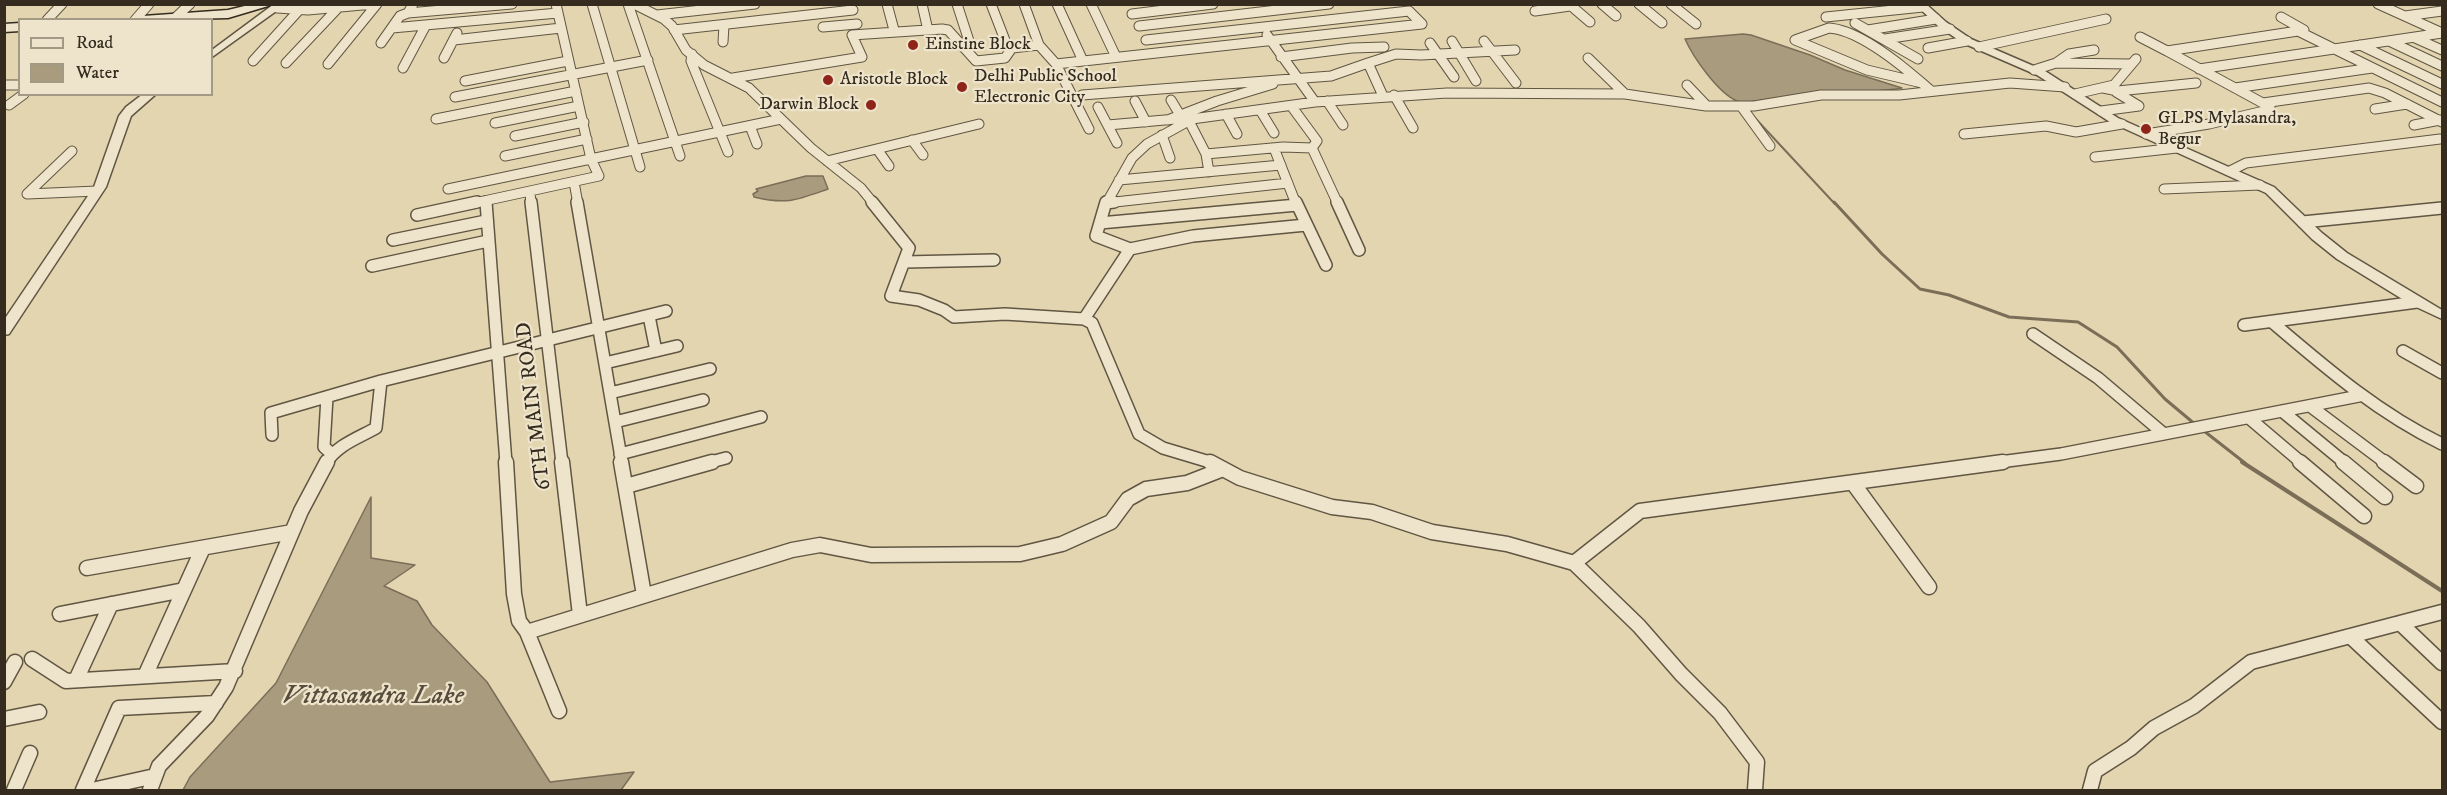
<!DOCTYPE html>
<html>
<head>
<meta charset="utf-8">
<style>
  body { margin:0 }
  #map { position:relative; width:2447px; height:795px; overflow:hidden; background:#e3d5af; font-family:"IM FELL DW Pica",serif }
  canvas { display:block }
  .frame { position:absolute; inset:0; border:6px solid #352b1f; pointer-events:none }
  .legend { position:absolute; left:18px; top:18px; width:195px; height:78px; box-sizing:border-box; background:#ede4cb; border:2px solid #a39a86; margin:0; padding:8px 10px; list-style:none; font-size:18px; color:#352b1f }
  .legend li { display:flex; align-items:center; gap:12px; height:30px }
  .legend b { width:30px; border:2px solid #a39a86 }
</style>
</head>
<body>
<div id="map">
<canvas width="2447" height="795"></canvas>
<div class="frame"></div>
<ul class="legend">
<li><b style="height:8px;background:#ede4cb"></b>Road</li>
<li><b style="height:16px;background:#a89b7e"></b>Water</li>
</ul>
</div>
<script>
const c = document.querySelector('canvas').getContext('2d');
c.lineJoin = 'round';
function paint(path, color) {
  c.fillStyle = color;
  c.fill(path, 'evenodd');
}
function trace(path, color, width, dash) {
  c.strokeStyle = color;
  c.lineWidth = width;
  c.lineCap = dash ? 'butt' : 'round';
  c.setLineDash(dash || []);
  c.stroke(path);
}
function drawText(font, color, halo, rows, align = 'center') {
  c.font = font + ' "IM FELL DW Pica",serif';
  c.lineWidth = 4.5;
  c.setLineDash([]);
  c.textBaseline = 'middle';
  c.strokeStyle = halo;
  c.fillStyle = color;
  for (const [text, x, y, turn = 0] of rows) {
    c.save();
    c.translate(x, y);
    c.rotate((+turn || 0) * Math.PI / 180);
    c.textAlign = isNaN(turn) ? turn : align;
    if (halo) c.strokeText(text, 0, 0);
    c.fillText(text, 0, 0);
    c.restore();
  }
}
const water = new Path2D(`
  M 1743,34 L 1751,35 L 1810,55 L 1845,70 L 1902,88 C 1857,95 1813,93 1769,99 C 1760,100 1745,104 1737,101 C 1718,93 1693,57 1685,39 Z
  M 806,176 L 823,176 L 828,189 C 797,200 787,205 754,197 L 753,194 L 758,191 L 756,189 Z
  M 371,497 L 371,558 L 415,565 L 384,586 L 417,601 L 432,625 L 487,682 L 550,782 L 634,772 L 621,790 L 183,790 L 190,777 L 276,683 Z`);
paint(water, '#a89b7e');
trace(water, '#7a6e58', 1.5);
trace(new Path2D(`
  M 1755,118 L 1835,204`), '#7a6e58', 2);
trace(new Path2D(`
  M 1834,202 L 1882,254 L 1920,289 L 1949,295 L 2009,317 L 2078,322 L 2117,347 L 2165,399 L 2196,425
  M 2204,431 L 2245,463`), '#7a6e58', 3);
trace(new Path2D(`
  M 2242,462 L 2442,591`), '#7a6e58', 4);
const minorFar2 = new Path2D(`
  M 413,4 L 408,13 L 512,4
  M 592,4 L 640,167
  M 628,4 L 680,156
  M 634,4 L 664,19 L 672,26 L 686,50 L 704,65 L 749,88 L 811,148 L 861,188 L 874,204
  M 887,4 L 894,30
  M 922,4 L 927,26
  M 957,4 L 969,41 L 965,49
  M 991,4 L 1008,48
  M 1024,4 L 1039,45
  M 1057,4 L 1083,61
  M 1091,4 L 1116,57
  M 1569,4 L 1590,22
  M 1602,4 L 1616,16
  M 1639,4 L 1662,23
  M 1671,4 L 1696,24
  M 2378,4 L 2440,32
  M 277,8 L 308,10 L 373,4
  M 1535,11 L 1570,6
  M 1132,14 L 1213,4
  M 657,15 L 755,4
  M 2405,16 L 2442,11
  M 1826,17 L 1923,7
  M 2281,17 L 2304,30
  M 175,18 L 190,4
  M 47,20 L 62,4
  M 135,20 L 149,4
  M 1855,23 L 1918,59
  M 1139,26 L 1329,4
  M 823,27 L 857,24
  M 392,28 L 558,13
  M 1829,28 C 1859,30 1899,63 1922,83 L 1867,70 L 1795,40 Z
  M 674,30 L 853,10
  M 1868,30 L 1936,19
  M 1267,35 L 1315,102
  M 2140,37 L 2167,51
  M 2415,38 L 2442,50
  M 1885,39 L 1950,29
  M 454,40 L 561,28
  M 1452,41 L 1476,81
  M 1484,41 L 1516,83
  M 2389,41 L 2442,66
  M 723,42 L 724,25
  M 381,43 L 400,16 L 408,13
  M 1430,43 L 1454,77
  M 2360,45 L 2442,84
  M 1979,47 L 2106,19
  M 1928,48 L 1967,41
  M 692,54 L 691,61 L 728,152
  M 1281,57 L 1352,48 L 1384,47
  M 444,58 L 457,33
  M 1588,58 L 1625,94
  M 253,61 L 300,9
  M 286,63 L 338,8
  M 2056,63 L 2129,64
  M 328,64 L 377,4
  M 1056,64 L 1089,129
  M 403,68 L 426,25
  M 2199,69 L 2442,33
  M 2034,70 L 2056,63 L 2069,54 L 2094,50
  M 733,78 L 862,57 L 852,35 L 942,29 L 948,30 L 976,61 L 1005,58 L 1012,48 L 1039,45 L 1056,64 L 1422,24 L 1409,11 L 1146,40
  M 465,81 L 568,61
  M 1922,83 L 1930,90
  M 4,85 L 20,85
  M 1687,85 L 1707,106
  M 2103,88 L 2118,91 L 2196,83
  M 2235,88 L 2372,68
  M 2075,94 L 2114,85 L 2136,59
  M 1082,95 L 1331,76 L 1368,63
  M 1394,95 L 1413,128
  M 1383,96 L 1368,63 L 1396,54 L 1421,55 L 1515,50
  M 455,97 L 648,60
  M 1171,100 L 1180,115
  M 1135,101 L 1146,122
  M 1327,101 L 1343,125
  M 2263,103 L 2369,88 L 2385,93 L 2442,122
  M 9,105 L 24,94
  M 1741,106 L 1770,146
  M 1098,107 L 1117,143
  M 1292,107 L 1317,141 L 1312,148 L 1338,204
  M 2375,109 L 2407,104
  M 1260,110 L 1274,133
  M 2101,111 L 2139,106 L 2116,92
  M 1226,114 L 1237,134
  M 436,119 L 576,91
  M 1168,120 L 1217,101 L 1273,84
  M 1189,121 L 1206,154 L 1209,172
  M 495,123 L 579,106
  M 1108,125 L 1176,119
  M 2414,125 L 2440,120
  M 750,126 L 757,144
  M 1964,134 L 2046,126 L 2076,132 L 2122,124
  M 2146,134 L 2209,124 L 2268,110 L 2270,107 L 2167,51 L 2298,31 L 2442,102
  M 1162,135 L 1170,158
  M 515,136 L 584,122
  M 912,140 L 923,155
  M 1274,148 L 1296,204
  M 877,149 L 889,166
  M 72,151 L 27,194 L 97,191
  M 1206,154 L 1283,147 L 1312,148
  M 505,156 L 587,139
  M 2095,157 L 2177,148
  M 827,161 L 979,124
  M 2230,171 L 2246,163 L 2440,139
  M 1119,180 L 1281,165
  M 574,182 L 578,204
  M 448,189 L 781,119
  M 2164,189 L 2260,185
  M 530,192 L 531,204
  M 486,201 L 486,204
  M 1106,203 L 1288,183
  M 470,204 L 599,176 L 591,159 L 556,4
  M 1106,204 L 1132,158 L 1147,144 L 1192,119 L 1315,102 L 1447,93 L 1625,94 L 1706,106 L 1754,106 L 1821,95 L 1899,95 L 2010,83 L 2065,87`);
const minorFar1 = new Path2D(`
  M 486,202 L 506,463
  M 531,202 L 562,463
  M 577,202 L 622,463
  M 872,202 L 909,248 L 891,296 L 919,300 L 944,310 L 954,317 L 1005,314 L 1084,319 L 1092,323 L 1139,434 L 1163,448 L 1213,463
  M 1106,202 L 1096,236 L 1130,249
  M 1296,202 L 1326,265
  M 1337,202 L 1359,250
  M 1106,203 L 1114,202
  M 417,215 L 477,202
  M 2303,222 L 2442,208
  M 1100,223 L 1297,205
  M 393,240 L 486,221
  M 905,262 L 994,260
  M 372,266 L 488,241
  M 649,316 L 656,351
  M 1084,319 L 1130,249 L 1193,236 L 1306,225
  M 2272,322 C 2326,368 2378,413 2442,444
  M 2244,325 L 2417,302
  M 2033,334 L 2098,378 L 2164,434
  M 2403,351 L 2442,373
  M 605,363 L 677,346
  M 610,393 L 710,369
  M 327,397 L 324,447 L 332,454
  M 2310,406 L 2386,463
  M 2282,411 L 2345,463
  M 2249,418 L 2302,463
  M 615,422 L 703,400
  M 272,435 L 271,413 L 381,381 L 666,311
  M 620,454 L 761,417
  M 326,463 C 337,445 358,438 376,428 L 381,381
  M 707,463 L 726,458
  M 1992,463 L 2061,454 L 2359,396`);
const minor = new Path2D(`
  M 506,462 L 514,594 L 519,621 L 527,632 L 792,550 L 820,545 L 871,555 L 1020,554 L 1062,544 L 1111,522 L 1128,499 L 1146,489 L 1187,483 L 1223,469
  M 562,462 L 580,615
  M 621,462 L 644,595
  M 1210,462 L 1240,478 L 1332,507 L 1372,512 L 1432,532 L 1507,544 L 1574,563 L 1639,626 L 1681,674 L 1720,713 L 1757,762 L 1755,790
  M 2300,462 L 2364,516
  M 2343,462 L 2385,497
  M 2384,462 L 2416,486
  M 1853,483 L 1929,587
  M 626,486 L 712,462
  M 1574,563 L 1640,511 L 2003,462
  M 87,568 L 292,532
  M 60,614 L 184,590
  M 2400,623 L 2442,663
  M 527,632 L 559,711
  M 2350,636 L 2442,722
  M 32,659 L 66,681 L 235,671
  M 145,676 L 203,548
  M 76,680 L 111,604
  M 4,682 L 15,662
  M 4,719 L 39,712
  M 14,790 L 30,753
  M 83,790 L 119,708 L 216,703
  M 92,790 L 155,776
  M 150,790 L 159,766 L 207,716 L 226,687 L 301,511 L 327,462
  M 2090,790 L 2095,771 L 2131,748 L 2154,728 L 2194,706 L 2251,662 L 2442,612`);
const tertiary = new Path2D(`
  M 274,4 L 286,4 L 212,57 L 212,50 Z
  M 1915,4 L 1926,4 L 1946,22 L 1971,39 L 2045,71 L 2118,118 L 2274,187 L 2322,233 L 2347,253 L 2442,310 L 2442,319 L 2412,305 L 2337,259 L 2312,239 L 2266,193 L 2110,122 L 2037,75 L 1963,43 L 1938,26 Z
  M 143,94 L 156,94 L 131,116 L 106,187 L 9,334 L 4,335 L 4,320 L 94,187 L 119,116 L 126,107 Z`);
const secondary = new Path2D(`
  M 253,4 L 275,4 L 228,18 L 137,20 L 143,16 L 228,10 Z
  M 20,23 L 20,31 L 4,32 L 4,24 Z`);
trace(minorFar2, '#605643', 11);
trace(minorFar1, '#605643', 14);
trace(minor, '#605643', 17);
trace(tertiary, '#605643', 3);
trace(secondary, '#352b1f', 3);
trace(minorFar2, '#ede4cb', 9);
trace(minorFar1, '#ede4cb', 11);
trace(minor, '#ede4cb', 14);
paint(tertiary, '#ede4cb');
paint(secondary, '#ede4cb');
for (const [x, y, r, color] of [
  [913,45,6,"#8f2418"],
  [828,80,6,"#8f2418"],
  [962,87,6,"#8f2418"],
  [871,105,6,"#8f2418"],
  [2146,129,6,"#8f2418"]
]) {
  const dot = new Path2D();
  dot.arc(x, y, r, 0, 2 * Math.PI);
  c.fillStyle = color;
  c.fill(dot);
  trace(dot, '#ede4cb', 2);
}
drawText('18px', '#352b1f', '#ede4cb', [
  ["Einstine Block",925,45],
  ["Delhi Public School",974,77],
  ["Electronic City",974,98],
  ["Aristotle Block",840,80],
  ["Darwin Block",859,105,"right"],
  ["GLPS Mylasandra,",2158,119],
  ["Begur",2158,140]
], 'left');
drawText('21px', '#352b1f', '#ede4cb', [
  ["6TH MAIN ROAD",535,406,-97]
]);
drawText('italic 27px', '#584d3c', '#ede4cb', [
  ["Vittasandra Lake",373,697]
]);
</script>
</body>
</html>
